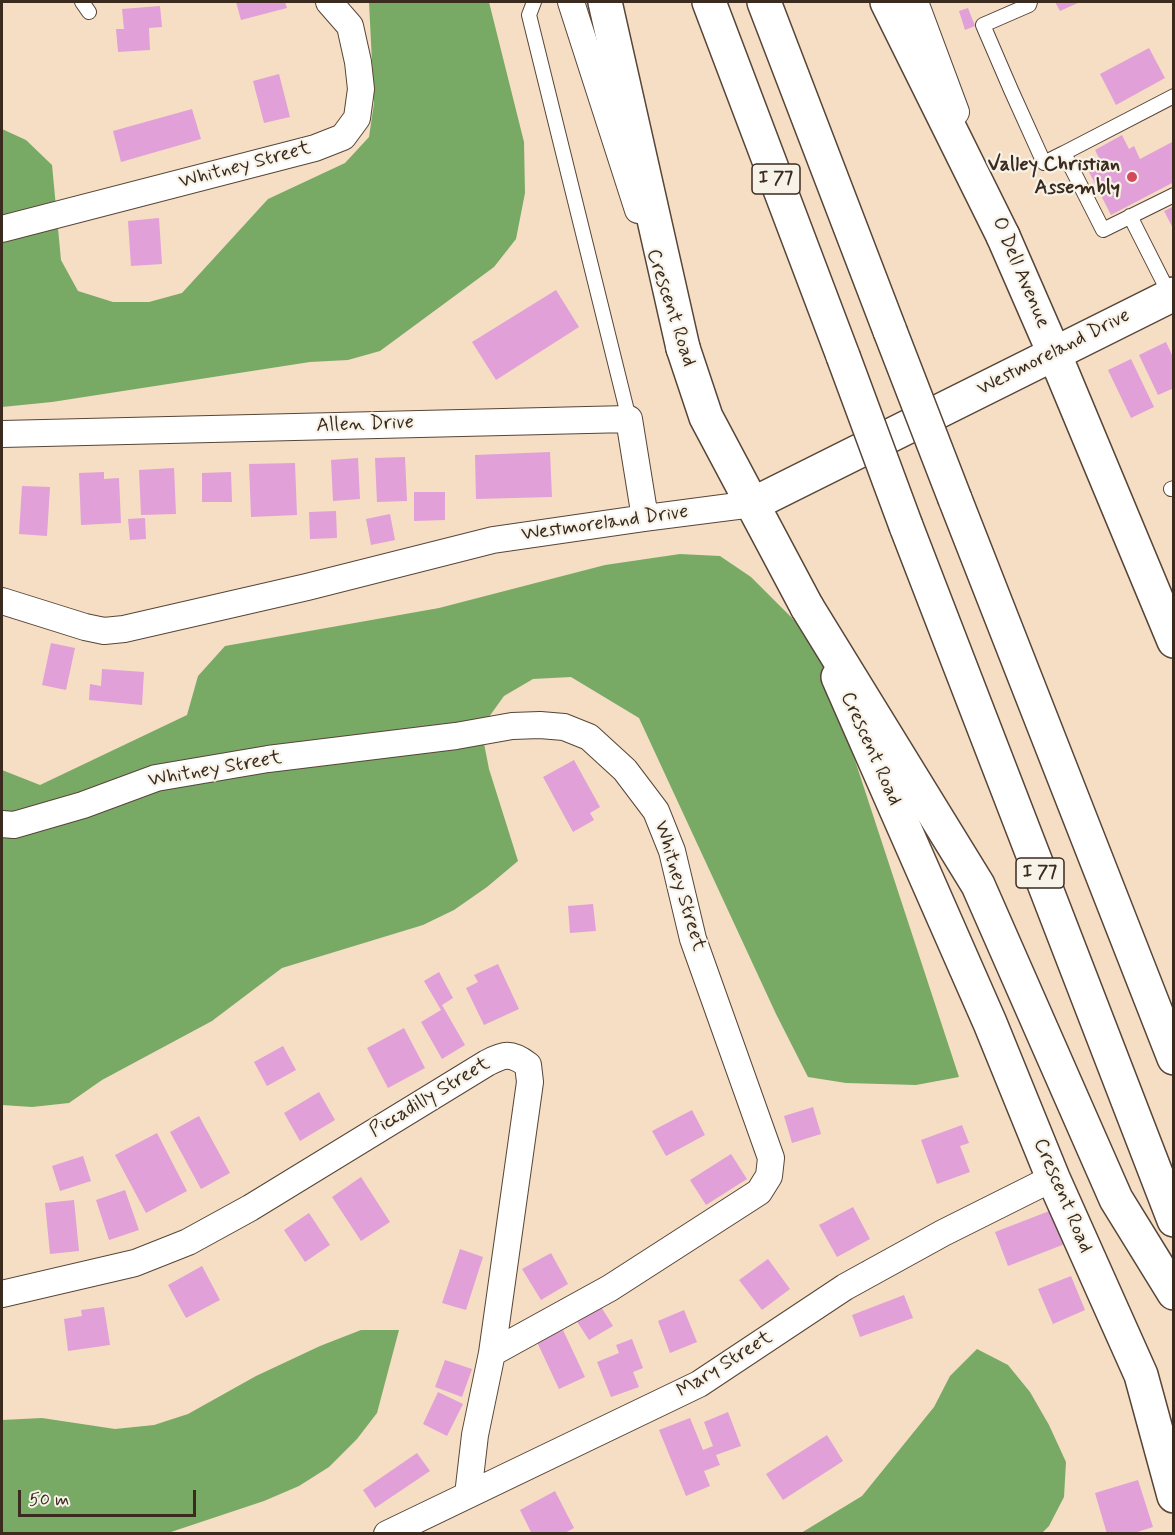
<!DOCTYPE html>
<html>
<head>
<meta charset="utf-8">
<style>
  body { margin:0 }
  #map { position:relative; width:1175px; height:1535px; overflow:hidden; background:#f5dec4; font-family:Mynerve,sans-serif }
  canvas { display:block }
  .frame { position:absolute; inset:0; border:3px solid #3b2a1e; pointer-events:none }
  .scale { position:absolute; left:18px; top:1490px; width:178px; height:27px; box-sizing:border-box; border:3px solid #3b2a1e; border-top:0; padding-left:8px; font-size:18px; line-height:21px; white-space:nowrap; color:#3b2a1e; -webkit-text-stroke:4px #f7f3e8; paint-order:stroke }
</style>
</head>
<body>
<div id="map">
<canvas width="1175" height="1535"></canvas>
<div class="frame"></div>
<div class="scale">50 m</div>
</div>
<script>
const c = document.querySelector('canvas').getContext('2d');
c.lineJoin = 'round';
function paint(path, color) {
  c.fillStyle = color;
  c.fill(path, 'evenodd');
}
function trace(path, color, width, dash) {
  c.strokeStyle = color;
  c.lineWidth = width;
  c.lineCap = dash ? 'butt' : 'round';
  c.setLineDash(dash || []);
  c.stroke(path);
}
function drawText(font, color, halo, rows, align = 'center') {
  c.font = font + ' Mynerve,sans-serif';
  c.lineWidth = 4.5;
  c.setLineDash([]);
  c.textBaseline = 'middle';
  c.strokeStyle = halo;
  c.fillStyle = color;
  for (const [text, x, y, turn = 0] of rows) {
    c.save();
    c.translate(x, y);
    c.rotate((+turn || 0) * Math.PI / 180);
    c.textAlign = isNaN(turn) ? turn : align;
    if (halo) c.strokeText(text, 0, 0);
    c.fillText(text, 0, 0);
    c.restore();
  }
}
paint(new Path2D(`
  M 369,2 L 489,2 L 524,142 L 525,193 L 516,239 L 494,267 L 380,351 L 348,360 L 310,362 L 52,402 L 2,407 L 2,129 L 26,140 L 52,165 L 61,260 L 78,291 L 113,302 L 149,302 L 182,293 L 268,199 L 345,163 L 369,137 L 374,103 Z
  M 680,554 L 720,556 L 751,577 L 805,631 L 824,666 L 959,1077 L 916,1085 L 846,1083 L 808,1077 L 776,1014 L 639,718 L 571,677 L 533,679 L 504,696 L 481,728 L 489,769 L 518,861 L 487,887 L 454,910 L 423,925 L 282,968 L 212,1021 L 102,1080 L 69,1103 L 32,1107 L 2,1105 L 2,770 L 40,785 L 187,715 L 198,676 L 225,646 L 439,608 L 605,565 Z
  M 361,1330 L 399,1330 L 377,1413 L 357,1439 L 329,1467 L 299,1486 L 264,1501 L 168,1533 L 2,1533 L 2,1420 L 42,1418 L 115,1429 L 154,1425 L 188,1414 L 256,1376 L 320,1346 Z
  M 977,1349 L 1008,1365 L 1030,1392 L 1049,1425 L 1066,1462 L 1064,1497 L 1049,1526 L 1041,1534 L 801,1533 L 862,1496 L 934,1407 L 950,1376 Z`), '#78aa66');
paint(new Path2D(`
  M 236,2 L 285,2 L 287,8 L 241,20 Z
  M 1055,2 L 1080,2 L 1060,11 Z
  M 160,6 L 162,27 L 149,28 L 150,50 L 118,52 L 116,29 L 124,29 L 122,9 Z
  M 968,8 L 975,26 L 965,30 L 959,11 Z
  M 1149,48 L 1165,78 L 1116,105 L 1100,74 Z
  M 279,74 L 290,117 L 264,123 L 253,81 Z
  M 192,109 L 201,139 L 121,162 L 113,131 Z
  M 1122,135 L 1129,149 L 1134,146 L 1140,159 L 1174,141 L 1174,182 L 1111,215 L 1089,172 L 1102,164 L 1095,150 Z
  M 1174,206 L 1174,230 L 1164,211 Z
  M 159,218 L 162,264 L 131,266 L 128,221 Z
  M 556,290 L 579,327 L 496,380 L 472,342 Z
  M 1166,342 L 1174,359 L 1174,388 L 1158,395 L 1139,355 Z
  M 1131,359 L 1154,407 L 1131,418 L 1108,370 Z
  M 550,452 L 552,497 L 476,499 L 475,455 Z
  M 405,457 L 407,501 L 377,502 L 375,458 Z
  M 358,458 L 360,499 L 333,501 L 331,460 Z
  M 295,463 L 297,515 L 251,517 L 249,464 Z
  M 174,468 L 176,514 L 141,515 L 139,470 Z
  M 104,472 L 104,479 L 119,478 L 121,523 L 81,525 L 79,473 Z
  M 231,472 L 232,502 L 202,502 L 202,473 Z
  M 22,486 L 50,487 L 47,536 L 19,534 Z
  M 414,492 L 445,492 L 445,520 L 414,521 Z
  M 336,511 L 337,538 L 310,539 L 309,512 Z
  M 390,514 L 395,540 L 371,545 L 366,519 Z
  M 145,518 L 146,539 L 130,540 L 128,519 Z
  M 51,643 L 75,648 L 66,690 L 42,685 Z
  M 102,669 L 144,672 L 142,705 L 89,700 L 90,684 L 101,686 Z
  M 574,760 L 600,807 L 590,813 L 594,820 L 573,832 L 543,777 Z
  M 593,904 L 596,931 L 570,933 L 568,906 Z
  M 498,964 L 519,1009 L 484,1025 L 466,988 L 478,982 L 474,975 Z
  M 439,972 L 453,998 L 442,1005 L 465,1045 L 442,1059 L 421,1022 L 441,1010 L 424,981 Z
  M 404,1028 L 425,1068 L 388,1088 L 367,1048 Z
  M 283,1046 L 296,1070 L 267,1086 L 254,1062 Z
  M 319,1092 L 335,1120 L 300,1141 L 284,1113 Z
  M 813,1107 L 821,1134 L 792,1143 L 784,1116 Z
  M 692,1110 L 705,1135 L 666,1156 L 652,1131 Z
  M 199,1116 L 230,1173 L 201,1189 L 170,1132 Z
  M 962,1125 L 969,1143 L 960,1146 L 970,1172 L 937,1184 L 921,1140 Z
  M 157,1133 L 187,1191 L 146,1213 L 115,1155 Z
  M 731,1154 L 747,1179 L 706,1205 L 690,1180 Z
  M 83,1156 L 91,1181 L 60,1191 L 52,1166 Z
  M 361,1177 L 390,1222 L 361,1241 L 332,1197 Z
  M 125,1190 L 139,1230 L 109,1240 L 96,1200 Z
  M 74,1200 L 79,1251 L 50,1254 L 45,1203 Z
  M 853,1207 L 870,1239 L 837,1257 L 819,1225 Z
  M 1052,1210 L 1065,1244 L 1008,1266 L 995,1232 Z
  M 309,1213 L 330,1245 L 305,1262 L 284,1230 Z
  M 460,1249 L 483,1257 L 466,1310 L 442,1303 Z
  M 551,1253 L 568,1284 L 541,1300 L 522,1269 Z
  M 768,1259 L 790,1289 L 762,1310 L 739,1280 Z
  M 202,1266 L 220,1300 L 186,1318 L 168,1285 Z
  M 1071,1276 L 1085,1310 L 1053,1324 L 1038,1289 Z
  M 904,1295 L 913,1318 L 860,1337 L 852,1315 Z
  M 600,1305 L 613,1326 L 589,1340 L 576,1320 Z
  M 104,1307 L 110,1345 L 68,1351 L 64,1319 L 82,1316 L 81,1310 Z
  M 684,1310 L 697,1342 L 670,1353 L 658,1321 Z
  M 563,1330 L 585,1377 L 559,1389 L 537,1342 Z
  M 632,1339 L 643,1368 L 633,1372 L 639,1387 L 611,1397 L 597,1362 L 619,1353 L 616,1345 Z
  M 445,1360 L 472,1369 L 462,1397 L 435,1387 Z
  M 438,1392 L 463,1404 L 447,1436 L 423,1424 Z
  M 728,1412 L 741,1446 L 716,1455 L 720,1465 L 704,1471 L 710,1486 L 686,1496 L 659,1430 L 690,1418 L 703,1450 L 713,1446 L 704,1422 Z
  M 827,1435 L 843,1461 L 783,1500 L 766,1474 Z
  M 417,1453 L 430,1471 L 375,1508 L 363,1490 Z
  M 1138,1480 L 1153,1527 L 1131,1534 L 1107,1534 L 1095,1493 Z
  M 555,1491 L 574,1528 L 563,1534 L 532,1534 L 520,1510 Z`), '#e1a0d7');
const service = new Path2D(`
  M 82,2 L 89,12
  M 534,2 L 529,15 L 629,419
  M 1030,2 L 1029,5 L 983,25 L 1011,90 L 1044,163 L 1064,153
  M 1174,96 L 1064,153 L 1103,230 L 1174,195
  M 1130,216 L 1170,295
  M 1171,489 L 1174,488`);
const minor = new Path2D(`
  M 571,2 L 638,210
  M 915,2 L 956,112
  M 2,229 L 315,148 L 343,137 L 357,118 L 361,89 L 358,62 L 350,26 L 329,2
  M 2,434 L 629,419 L 645,518
  M 2,601 L 85,627 L 104,631 L 124,629 L 307,587 L 493,540 L 645,518 L 753,504
  M 2,824 L 14,825 L 83,805 L 156,778 L 268,759 L 456,736 L 512,726 L 540,725 L 564,727 L 589,737 L 625,770 L 656,811 L 672,851 L 693,939 L 771,1158 L 769,1176 L 759,1192 L 610,1288 L 492,1353
  M 2,1294 L 135,1263 L 188,1242 L 250,1208 L 487,1063 C 504,1054 511,1052 528,1065 L 530,1082 L 492,1353 L 475,1435 L 468,1495
  M 387,1534 L 699,1384 L 845,1287 L 943,1233 L 1053,1178`);
const tertiary = new Path2D(`
  M 838,677 L 990,1023 L 1053,1178 L 1141,1375 L 1174,1496`);
const primary = new Path2D(`
  M 1003,236 L 1054,353 L 1174,641
  M 683,348 L 706,417 L 807,607
  M 753,504 L 1174,294`);
const motorway = new Path2D(`
  M 605,2 L 683,348
  M 709,2 L 843,356
  M 764,2 L 890,331
  M 887,2 L 1003,236
  M 955,499 L 1174,1058
  M 906,526 L 1174,1220
  M 807,607 L 978,885 L 1116,1199 L 1174,1293`);
trace(service, '#574537', 16);
trace(minor, '#574537', 28);
trace(tertiary, '#574537', 36);
trace(primary, '#574537', 36);
trace(motorway, '#574537', 36);
trace(service, '#fff', 14);
trace(minor, '#fff', 26);
trace(tertiary, '#fff', 33);
trace(primary, '#fff', 33);
trace(motorway, '#fff', 33);
const motorwayBridge = new Path2D(`
  M 890,331 L 955,499
  M 843,356 L 906,526`);
trace(motorwayBridge, '#574537', 36, []);
trace(motorwayBridge, '#fff', 33);
for (const [x, y, r, color] of [
  [1132,177,6,"#d1495b"]
]) {
  const dot = new Path2D();
  dot.arc(x, y, r, 0, 2 * Math.PI);
  c.fillStyle = color;
  c.fill(dot);
  trace(dot, '#f7f3e8', 2);
}
for (const [x, y, w] of [
  [776,179,48],
  [1040,873,48]
]) {
  const box = new Path2D();
  box.roundRect(x - w / 2, y - 15, w, 30, 4.5);
  c.fillStyle = '#f7f3e8';
  c.fill(box);
  trace(box, '#3b2a1e', 1.5);
}
drawText('bold 18px', '#3b2a1e', null, [
  ["I 77",776,179],
  ["I 77",1040,873]
]);
drawText('20px', '#3b2a1e', '#f7f3e8', [
  ["Whitney Street",245,166,-15],
  ["O Dell Avenue",1020,273,67],
  ["Crescent Road",670,308,72],
  ["Westmoreland Drive",1054,353,-27],
  ["Allen Drive",365,425,-2],
  ["Westmoreland Drive",605,524,-8],
  ["Crescent Road",870,749,66],
  ["Whitney Street",215,770,-10],
  ["Whitney Street",679,886,73],
  ["Piccadilly Street",430,1098,-31],
  ["Crescent Road",1062,1196,67],
  ["Mary Street",725,1365,-32]
]);
drawText('bold 20px', '#3b2a1e', '#f7f3e8', [
  ["Valley Christian",1120,166],
  ["Assembly",1120,189]
], 'right');
</script>
</body>
</html>
